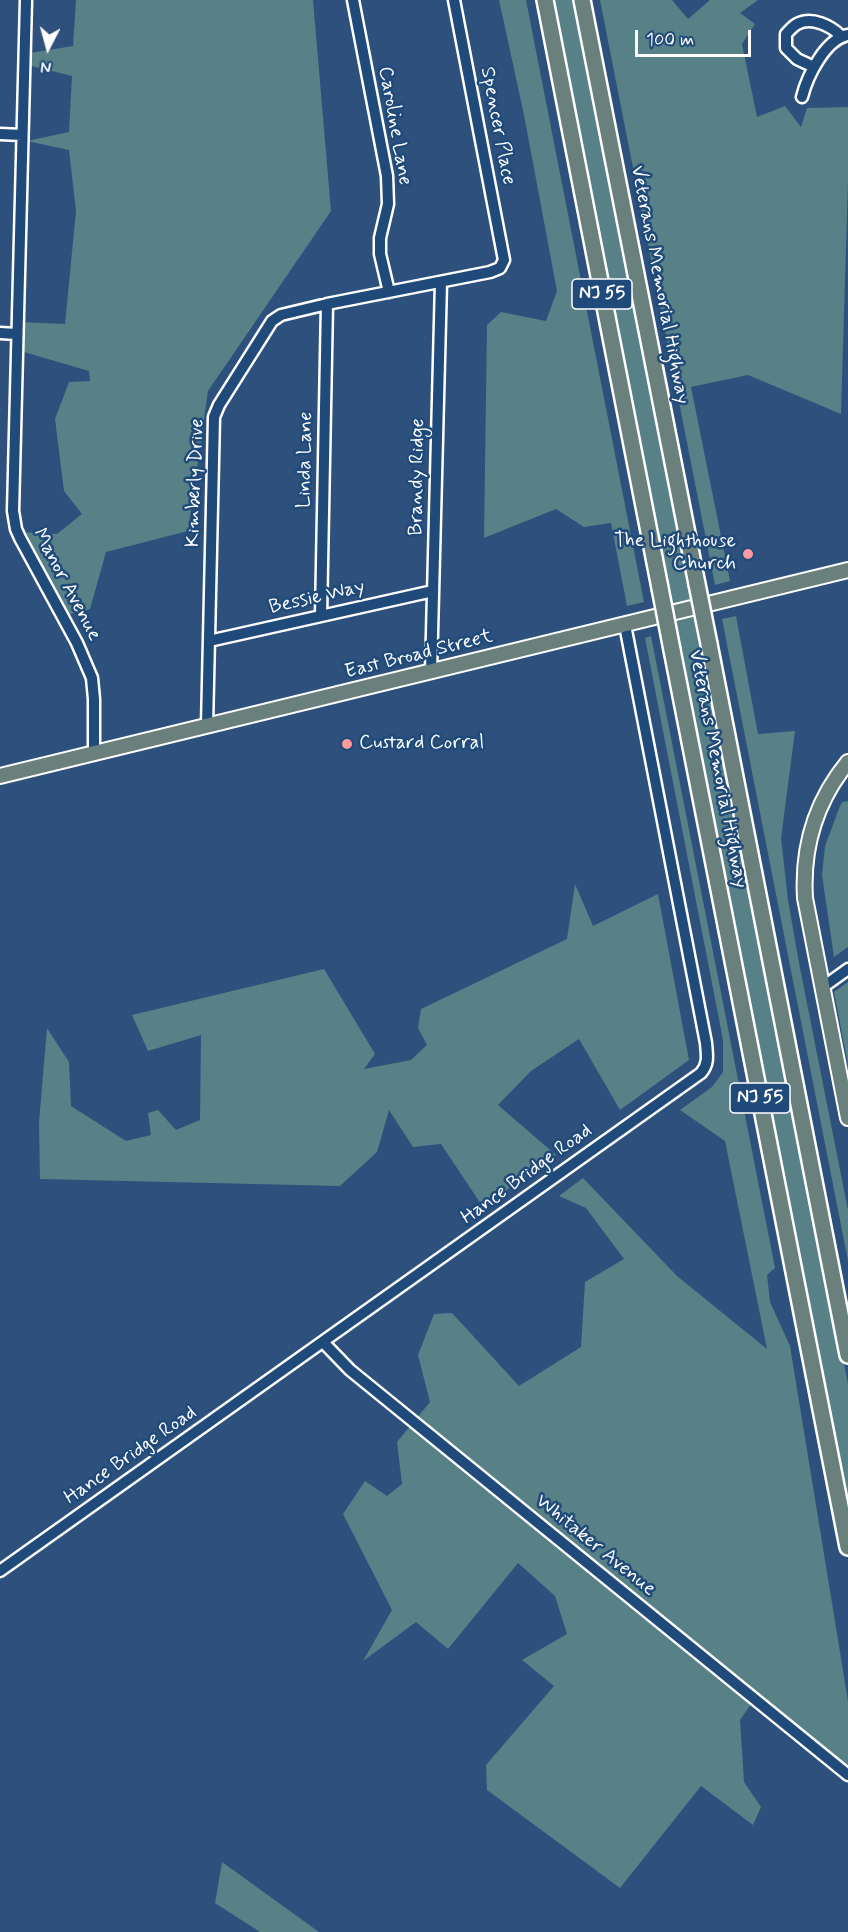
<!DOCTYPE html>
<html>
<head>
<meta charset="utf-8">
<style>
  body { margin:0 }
  #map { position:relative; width:848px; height:1932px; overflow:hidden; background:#2d517c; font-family:Mynerve,sans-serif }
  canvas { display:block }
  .north { position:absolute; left:18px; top:18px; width:60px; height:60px; -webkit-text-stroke:4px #1f4a7a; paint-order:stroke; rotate:186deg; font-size:16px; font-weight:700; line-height:24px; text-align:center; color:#fff }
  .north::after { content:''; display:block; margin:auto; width:21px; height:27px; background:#fff; clip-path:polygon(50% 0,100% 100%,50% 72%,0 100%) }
  .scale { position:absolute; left:635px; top:30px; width:116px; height:27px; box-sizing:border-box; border:3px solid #fff; border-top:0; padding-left:8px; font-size:18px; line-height:21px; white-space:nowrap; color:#fff; -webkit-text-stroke:4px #1f4a7a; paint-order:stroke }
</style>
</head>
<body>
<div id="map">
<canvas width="848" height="1932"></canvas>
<div class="north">N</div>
<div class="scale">100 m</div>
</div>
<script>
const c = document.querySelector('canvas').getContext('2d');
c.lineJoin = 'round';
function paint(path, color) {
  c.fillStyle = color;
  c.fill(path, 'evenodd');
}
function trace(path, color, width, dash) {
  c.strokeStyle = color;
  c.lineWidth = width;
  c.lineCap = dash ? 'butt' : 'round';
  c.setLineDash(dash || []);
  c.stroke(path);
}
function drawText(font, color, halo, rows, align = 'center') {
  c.font = font + ' Mynerve,sans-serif';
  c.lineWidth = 5;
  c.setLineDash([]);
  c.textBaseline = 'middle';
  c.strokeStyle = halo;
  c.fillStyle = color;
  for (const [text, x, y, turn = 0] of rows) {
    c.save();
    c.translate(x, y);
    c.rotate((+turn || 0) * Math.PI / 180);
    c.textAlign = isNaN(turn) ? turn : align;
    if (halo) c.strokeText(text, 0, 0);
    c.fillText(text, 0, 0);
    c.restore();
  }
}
paint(new Path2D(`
  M 76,0 L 313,0 L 331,211 L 208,391 L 188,531 L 106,552 L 90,609 L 58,617 L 17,532 L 57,534 L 82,514 L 64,491 L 55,419 L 69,382 L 90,381 L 89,371 L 17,350 L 18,322 L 65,324 L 76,211 L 69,150 L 27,141 L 69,132 L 72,76 L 24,64 L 24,54 L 73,46 Z
  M 499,0 L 526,0 L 644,602 L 627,606 L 611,523 L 584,527 L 556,509 L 484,538 L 487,325 L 501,312 L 546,321 L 557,291 L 524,115 Z
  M 549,0 L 578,0 L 693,585 L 690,589 L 693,600 L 670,607 Z
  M 600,0 L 672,0 L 688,19 L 710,0 L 758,0 L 740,13 L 755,24 L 742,44 L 757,117 L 785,106 L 801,127 L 807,108 L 848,107 L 848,181 L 841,414 L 748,375 L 691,387 L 730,581 L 715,585 Z
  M 696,613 L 848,1384 L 848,1516 L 672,621 Z
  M 736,616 L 758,734 L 795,731 L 781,838 L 788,900 L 799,963 L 848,1210 L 848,1261 L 722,619 Z
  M 651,636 L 775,1268 L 767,1275 L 770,1302 L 790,1346 L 848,1701 L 848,1765 L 782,1721 L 754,1700 L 740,1720 L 744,1782 L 761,1807 L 753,1825 L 701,1786 L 620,1888 L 487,1790 L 486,1765 L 554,1686 L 522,1660 L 567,1634 L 555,1596 L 518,1563 L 448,1649 L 416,1622 L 363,1661 L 392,1610 L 343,1514 L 365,1481 L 387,1496 L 402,1484 L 397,1442 L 430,1402 L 418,1355 L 434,1314 L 452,1313 L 519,1386 L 581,1347 L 585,1282 L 624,1259 L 586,1208 L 559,1196 L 583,1178 L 677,1276 L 767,1349 L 725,1141 L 680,1110 L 712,1087 L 723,1072 L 723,1040 L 645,638 Z
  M 848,801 L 848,947 L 834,957 L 822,875 L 825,846 L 840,806 L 842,802 Z
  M 575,884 L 593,926 L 658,894 L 689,1060 L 620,1110 L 579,1039 L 531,1071 L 498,1105 L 556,1155 L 483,1207 L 441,1144 L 413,1147 L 389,1110 L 377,1152 L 340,1186 L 40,1179 L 39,1122 L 47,1028 L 69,1062 L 71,1106 L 126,1141 L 151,1135 L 148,1113 L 158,1110 L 176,1130 L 200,1120 L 201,1035 L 148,1051 L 132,1015 L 324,969 L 375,1054 L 364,1069 L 411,1060 L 427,1045 L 418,1028 L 421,1009 L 567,939 Z
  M 848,982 L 848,1065 L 834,992 Z
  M 222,1862 L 319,1932 L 260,1932 L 215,1903 Z`), '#578087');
const minor = new Path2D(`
  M 26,0 L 13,511 L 16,529 L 20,538 L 77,643 L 92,678 L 94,699 L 94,754
  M 353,0 L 387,176 L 388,204 L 380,238 L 380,254 L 389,292
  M 814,67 L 797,59 L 786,48 L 786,34 C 789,31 793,26 797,24 C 812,16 831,26 841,36
  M 802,97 C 807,77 825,39 848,35
  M 0,134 L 22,135
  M 0,333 L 17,334
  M 321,616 L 327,304
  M 209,641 L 433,591
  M 431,672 L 441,282
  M 207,726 L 214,417 L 219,405 L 272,321 L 281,315 L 327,304 L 490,272 L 500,268 L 504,260 L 454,0
  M 823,987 L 848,969
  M 323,1342 L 350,1370 L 848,1775
  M 0,1571 L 701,1073 C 709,1064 707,1055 706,1043 L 625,625`);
const major = new Path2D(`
  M 848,762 C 816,801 802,848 805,898 L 848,1118
  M 0,776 L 848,570`);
const highway = new Path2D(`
  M 545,0 L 660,588
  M 582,0 L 697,584
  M 709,644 L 848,1355
  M 672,650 L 848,1547`);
trace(minor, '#fff', 15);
trace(major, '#fff', 18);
trace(highway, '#fff', 20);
trace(minor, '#1f4a7a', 10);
trace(major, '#6a807d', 14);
trace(highway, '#6a807d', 15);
const highwayBridge = new Path2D(`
  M 697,584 L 709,644
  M 660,588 L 672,650`);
trace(highwayBridge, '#fff', 20, []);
trace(highwayBridge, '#6a807d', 15);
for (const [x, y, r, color] of [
  [748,554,6,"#ff9aa2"],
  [347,744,6,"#ff9aa2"]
]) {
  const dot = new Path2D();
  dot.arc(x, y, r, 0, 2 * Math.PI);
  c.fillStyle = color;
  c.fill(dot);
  trace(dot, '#1f4a7a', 2);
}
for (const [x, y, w] of [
  [602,294,60],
  [760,1098,60]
]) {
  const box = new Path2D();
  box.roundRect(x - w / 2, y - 15, w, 30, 4.5);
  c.fillStyle = '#1f4a7a';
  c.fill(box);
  trace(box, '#fff', 1.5);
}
drawText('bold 18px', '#fff', null, [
  ["NJ 55",602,294],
  ["NJ 55",760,1098]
]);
drawText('20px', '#fff', '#1f4a7a', [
  ["Caroline Lane",394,126,80],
  ["Spencer Place",497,126,79],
  ["Veterans Memorial Highway",659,285,79],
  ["Linda Lane",306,460,-89],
  ["Brandy Ridge",418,477,-89],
  ["Kimberly Drive",196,483,-88],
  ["Manor Avenue",66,585,62],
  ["Bessie Way",317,598,-13],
  ["East Broad Street",419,655,-14],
  ["Veterans Memorial Highway",717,769,79],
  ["Hance Bridge Road",527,1175,-36],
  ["Hance Bridge Road",131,1456,-35],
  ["Whitaker Avenue",595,1546,39]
]);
drawText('20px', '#fff', '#1f4a7a', [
  ["The Lighthouse",736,542],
  ["Church",736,565],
  ["Custard Corral",359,744,"left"]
], 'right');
</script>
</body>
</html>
